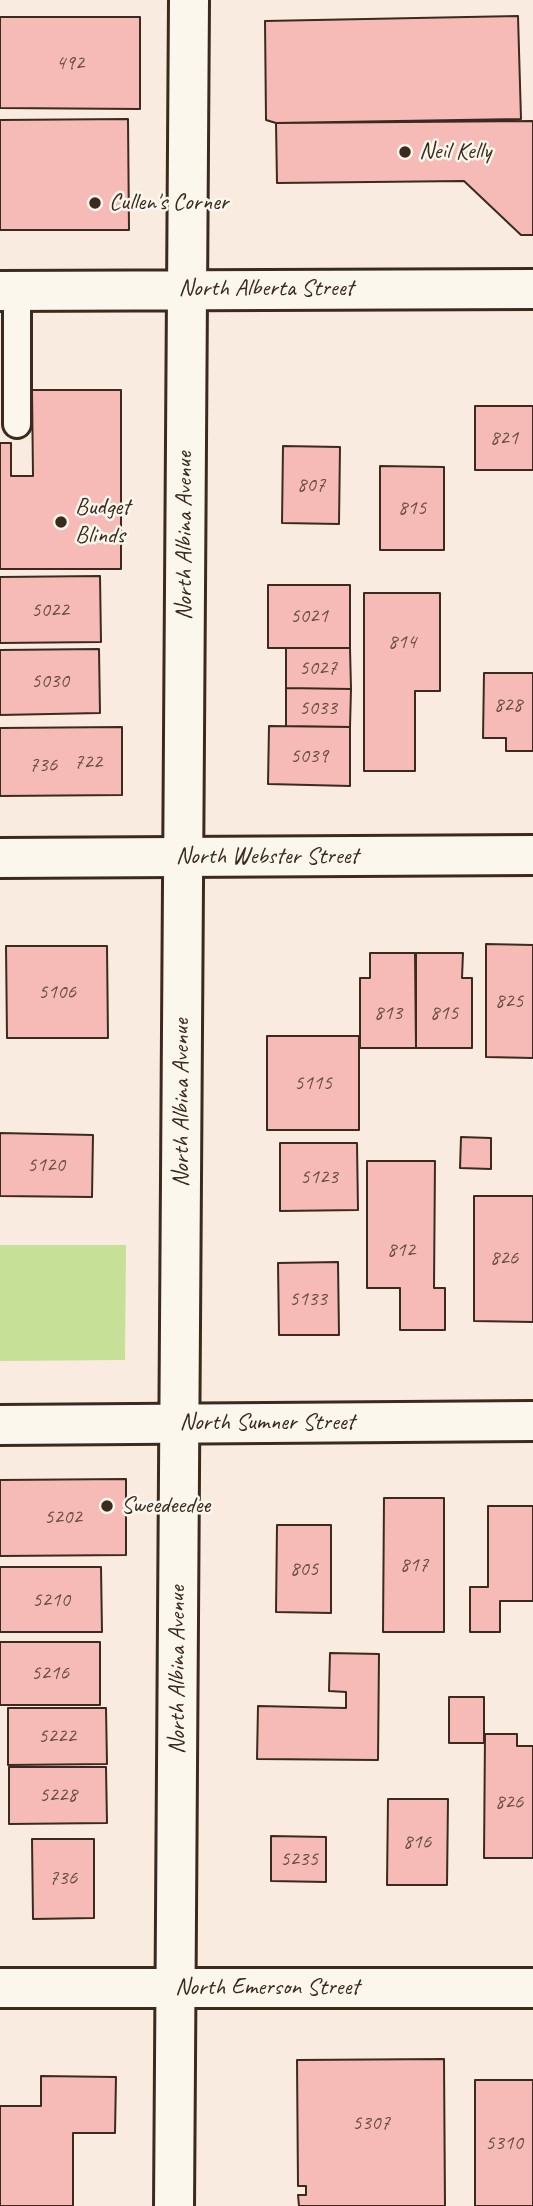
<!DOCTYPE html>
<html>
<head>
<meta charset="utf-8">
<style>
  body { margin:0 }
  canvas { display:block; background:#faebe1 }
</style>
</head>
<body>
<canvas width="533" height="2206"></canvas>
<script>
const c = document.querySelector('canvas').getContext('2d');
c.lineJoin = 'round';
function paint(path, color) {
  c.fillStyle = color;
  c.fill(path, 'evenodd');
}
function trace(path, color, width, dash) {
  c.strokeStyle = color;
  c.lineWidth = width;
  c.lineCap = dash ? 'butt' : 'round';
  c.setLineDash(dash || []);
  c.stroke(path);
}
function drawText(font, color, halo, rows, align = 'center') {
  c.font = font + ' Caveat,sans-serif';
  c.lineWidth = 5;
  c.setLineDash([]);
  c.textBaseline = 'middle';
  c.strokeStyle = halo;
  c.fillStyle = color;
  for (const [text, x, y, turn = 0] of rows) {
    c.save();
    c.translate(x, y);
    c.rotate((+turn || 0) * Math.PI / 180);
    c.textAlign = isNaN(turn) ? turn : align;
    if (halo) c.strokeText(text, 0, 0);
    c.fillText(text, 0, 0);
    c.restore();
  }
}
paint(new Path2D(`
  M 0,1245 L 126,1245 L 125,1360 L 0,1361 Z`), '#c6e097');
const building = new Path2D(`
  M 518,16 L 521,119 L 276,123 L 266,120 L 265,21 Z
  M 0,17 L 140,17 L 140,109 L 0,108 Z
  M 128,119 L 129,230 L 0,230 L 0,120 Z
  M 533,121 L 533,235 L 521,235 L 464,181 L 277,183 L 276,123 Z
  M 32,390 L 121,390 L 121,569 L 0,569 L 0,443 L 11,443 L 11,476 L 33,476 Z
  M 475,406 L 533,406 L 533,470 L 475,470 Z
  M 283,446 L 340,447 L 339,524 L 282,523 Z
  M 380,466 L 444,467 L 444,550 L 380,550 Z
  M 100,576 L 101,642 L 0,643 L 0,577 Z
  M 268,585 L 350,585 L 350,648 L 268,648 Z
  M 364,593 L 440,593 L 440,691 L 415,691 L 415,771 L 364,771 Z
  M 286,648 L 350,648 L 351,689 L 286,688 Z
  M 99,649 L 100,713 L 0,715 L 0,650 Z
  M 484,673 L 533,673 L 533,751 L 506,751 L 506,738 L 483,738 Z
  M 286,688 L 351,689 L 350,727 L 286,726 Z
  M 269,726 L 350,727 L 350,786 L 268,784 Z
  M 122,727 L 122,795 L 0,796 L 0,728 Z
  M 486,944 L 533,945 L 533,1058 L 486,1057 Z
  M 6,946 L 107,946 L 108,1038 L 7,1038 Z
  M 370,953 L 415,953 L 416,1048 L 360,1048 L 360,978 L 370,978 Z
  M 416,953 L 463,953 L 462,978 L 472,978 L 472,1048 L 416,1048 Z
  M 267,1036 L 359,1036 L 359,1130 L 267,1130 Z
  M 0,1133 L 93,1135 L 92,1197 L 0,1196 Z
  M 461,1137 L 491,1138 L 491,1169 L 460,1168 Z
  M 280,1143 L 357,1143 L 358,1210 L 280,1211 Z
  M 367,1161 L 435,1161 L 434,1288 L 445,1288 L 445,1330 L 400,1330 L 400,1288 L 367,1288 Z
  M 474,1196 L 533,1196 L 533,1322 L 474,1321 Z
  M 338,1262 L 339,1335 L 279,1335 L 278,1263 Z
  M 126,1479 L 126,1555 L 0,1556 L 0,1480 Z
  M 384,1498 L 444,1498 L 444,1632 L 383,1632 Z
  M 488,1506 L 533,1506 L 533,1601 L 500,1601 L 500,1632 L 470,1632 L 470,1587 L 488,1587 Z
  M 277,1525 L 331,1525 L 331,1613 L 276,1612 Z
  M 0,1567 L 101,1567 L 102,1632 L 0,1632 Z
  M 0,1642 L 100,1642 L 100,1705 L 0,1705 Z
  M 330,1653 L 379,1654 L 378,1760 L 257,1759 L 258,1706 L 346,1708 L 346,1692 L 329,1691 Z
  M 449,1697 L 484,1697 L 484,1743 L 449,1743 Z
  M 8,1708 L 106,1708 L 107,1764 L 8,1765 Z
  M 485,1734 L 517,1734 L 517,1746 L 533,1746 L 533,1858 L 484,1858 Z
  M 9,1767 L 106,1767 L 107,1823 L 9,1824 Z
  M 388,1799 L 448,1799 L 447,1885 L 387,1885 Z
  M 271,1836 L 326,1837 L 326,1882 L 271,1881 Z
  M 32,1839 L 94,1839 L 94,1918 L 33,1919 Z
  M 444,2059 L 445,2206 L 299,2206 L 298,2195 L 306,2195 L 306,2186 L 298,2186 L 297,2060 Z
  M 41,2076 L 116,2077 L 115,2133 L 73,2133 L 73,2206 L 0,2206 L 0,2106 L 41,2106 Z
  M 475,2080 L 533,2080 L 533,2206 L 475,2206 Z`);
paint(building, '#f7bbb7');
trace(building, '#3b2a1e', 2);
const lane = new Path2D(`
  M 17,291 L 17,424`);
const street = new Path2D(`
  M 0,858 L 533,855
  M 0,1425 L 533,1421
  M 0,1988 L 533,1988`);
const secondary = new Path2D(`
  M 0,291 L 533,289
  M 174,2206 L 189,0`);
trace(lane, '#3b2a1e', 32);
trace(street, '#3b2a1e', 44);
trace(secondary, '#3b2a1e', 44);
trace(lane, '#fbf7ec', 26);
trace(street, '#fbf7ec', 38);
trace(secondary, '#fbf7ec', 38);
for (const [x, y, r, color] of [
  [405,152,7,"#3b2a1e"],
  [95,203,7,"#3b2a1e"],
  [61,522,7,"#3b2a1e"],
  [107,1506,7,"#3b2a1e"]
]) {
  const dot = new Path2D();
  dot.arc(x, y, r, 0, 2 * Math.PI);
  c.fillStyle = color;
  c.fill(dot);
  trace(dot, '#fbf7ec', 2.5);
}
drawText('21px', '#6a4e44', null, [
  ["492",70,63],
  ["821",504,438],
  ["807",311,485],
  ["815",412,508],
  ["5022",50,610],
  ["5021",309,616],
  ["814",402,642],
  ["5027",318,668],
  ["5030",50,681],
  ["828",508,705],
  ["5033",318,708],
  ["5039",309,756],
  ["722",88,762],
  ["736",43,765],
  ["5106",57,992],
  ["825",509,1001],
  ["813",388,1013],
  ["815",444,1013],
  ["5115",313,1083],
  ["5120",46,1165],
  ["5123",319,1177],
  ["812",401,1250],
  ["826",504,1258],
  ["5133",308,1299],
  ["5202",63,1517],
  ["817",414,1565],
  ["805",304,1569],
  ["5210",51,1600],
  ["5216",50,1673],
  ["5222",57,1736],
  ["5228",58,1795],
  ["826",509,1802],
  ["816",417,1842],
  ["5235",299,1859],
  ["736",63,1878],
  ["5307",371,2123],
  ["5310",504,2143]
]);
drawText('24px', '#3b2a1e', '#fbf7ec', [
  ["Neil Kelly",419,152],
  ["Cullen's Corner",109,203],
  ["Budget",75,508],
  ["Blinds",75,536],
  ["Sweedeedee",121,1506]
], 'left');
drawText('24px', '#3b2a1e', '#fbf7ec', [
  ["North Alberta Street",266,289],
  ["North Albina Avenue",185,536,-90],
  ["North Webster Street",267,857],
  ["North Albina Avenue",182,1103,-90],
  ["North Sumner Street",267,1423],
  ["North Albina Avenue",178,1670,-90],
  ["North Emerson Street",267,1988]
]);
</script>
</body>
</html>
